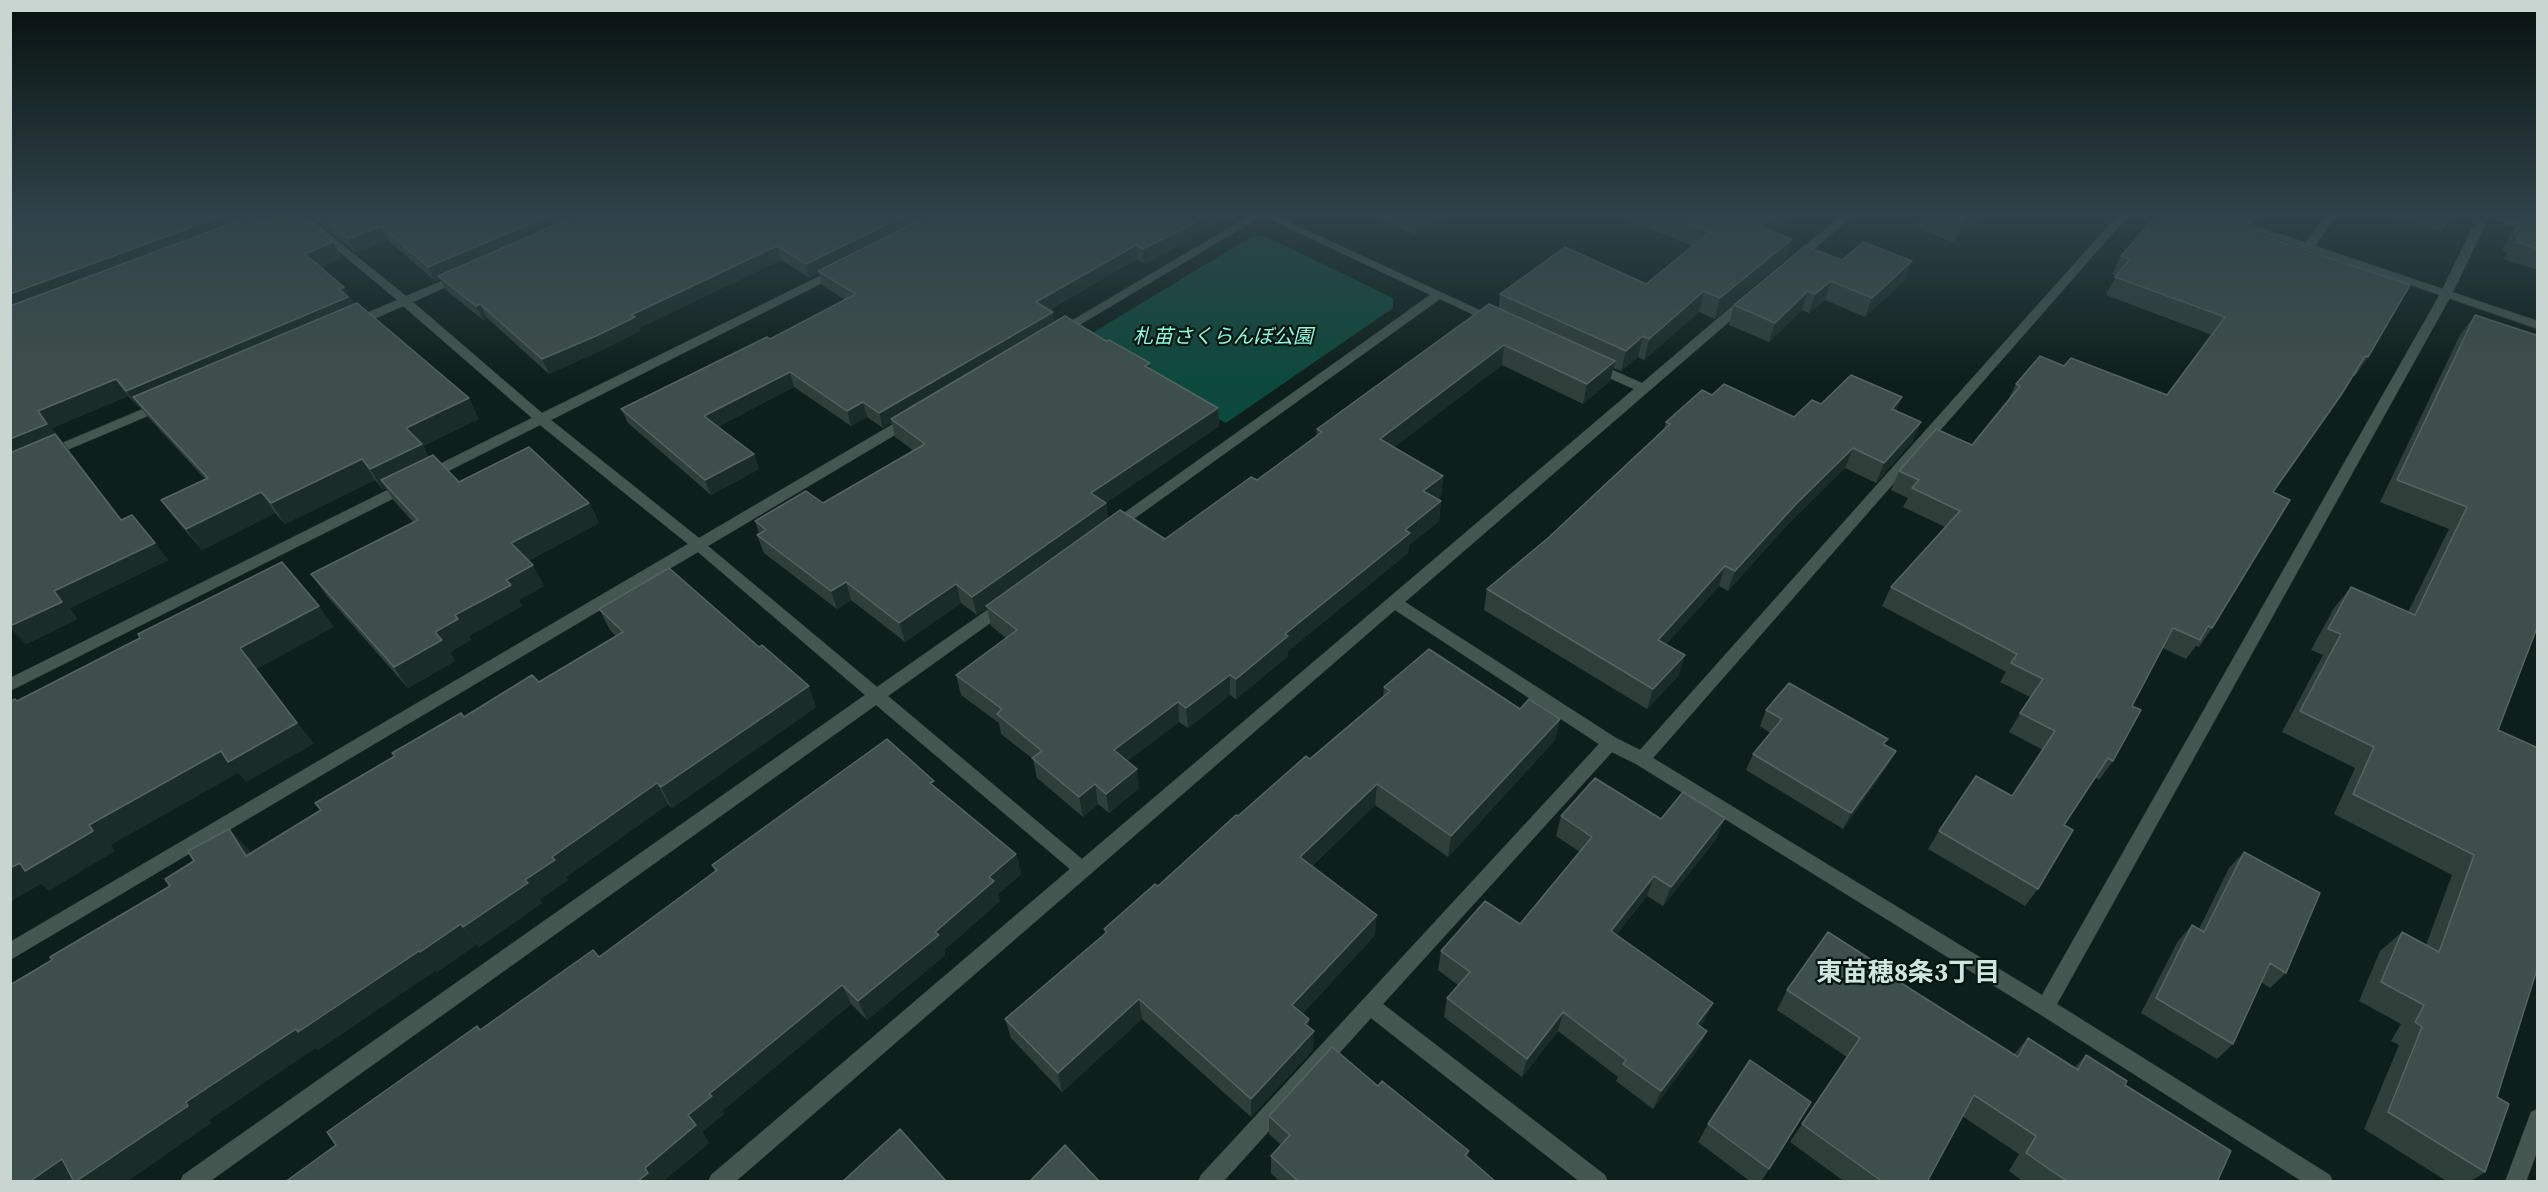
<!DOCTYPE html>
<html>
<head>
<meta charset="utf-8">
<style>
  body { margin:0 }
  #map { position:relative; width:2548px; height:1192px; overflow:hidden; background:#0d1f1a; font-family:"Source Serif 4",serif }
  canvas { display:block }
  .frame { position:absolute; inset:0; border:12px solid #c9d5d1; pointer-events:none }
</style>
</head>
<body>
<div id="map">
<canvas width="2548" height="1192"></canvas>
<div class="frame"></div>
</div>
<script>
const c = document.querySelector('canvas').getContext('2d');
c.lineJoin = 'round';
function paint(path, color) {
  c.fillStyle = color;
  c.fill(path, 'evenodd');
}
function trace(path, color, width, dash) {
  c.strokeStyle = color;
  c.lineWidth = width;
  c.lineCap = dash ? 'butt' : 'round';
  c.setLineDash(dash || []);
  c.stroke(path);
}
function drawText(font, color, halo, rows, align = 'center') {
  c.font = font + ' "Source Serif 4","Noto Sans JP",serif';
  c.lineWidth = 4.5;
  c.setLineDash([]);
  c.textBaseline = 'middle';
  c.strokeStyle = halo;
  c.fillStyle = color;
  for (const [text, x, y, turn = 0] of rows) {
    c.save();
    c.translate(x, y);
    c.rotate((+turn || 0) * Math.PI / 180);
    c.textAlign = isNaN(turn) ? turn : align;
    if (halo) c.strokeText(text, 0, 0);
    c.fillText(text, 0, 0);
    c.restore();
  }
}
paint(new Path2D(`
  M 1265,236 L 1393,298 L 1393,308 L 1226,423 L 1079,341 L 1251,237 Z`), '#0c493c');
const street = new Path2D(`
  M 296,216 L 307,216 L 406,296 L 456,275 L 464,275 L 464,279 L 413,302 L 542,413 L 834,269 L 842,269 L 842,273 L 551,420 L 699,538 L 905,417 L 915,417 L 917,420 L 915,423 L 708,546 L 877,687 L 1000,601 L 1010,601 L 1013,605 L 1010,609 L 888,696 L 1082,859 L 1634,389 L 1589,369 L 1587,366 L 1589,363 L 1597,363 L 1642,383 L 1744,296 L 1748,295 L 1754,299 L 1752,302 L 1405,602 L 1616,738 L 1640,750 L 2117,216 L 2128,216 L 1653,758 L 2042,995 L 2440,294 L 2478,216 L 2502,216 L 2538,226 L 2538,233 L 2488,219 L 2452,294 L 2057,1004 L 2330,1175 L 2333,1182 L 2303,1182 L 2038,1013 L 1636,764 L 1612,752 L 1383,1004 L 1605,1175 L 1608,1182 L 1580,1182 L 1371,1018 L 1223,1182 L 1198,1182 L 1201,1175 L 1599,744 L 1395,610 L 735,1182 L 708,1182 L 711,1175 L 1070,869 L 876,705 L 209,1182 L 180,1182 L 183,1175 L 865,695 L 698,552 L 10,960 L 10,942 L 688,544 L 540,425 L 10,691 L 10,678 L 532,418 L 403,306 L 356,327 L 348,327 L 348,321 L 397,300 Z
  M 1249,216 L 1262,216 L 1061,336 L 1057,337 L 1051,333 Z
  M 1263,216 L 1276,216 L 1501,320 L 1499,323 L 1491,323 L 1440,299 L 1117,531 L 1107,531 L 1105,528 L 1107,525 L 1430,295 Z
  M 1841,216 L 1853,216 L 1798,263 L 1790,263 L 1790,259 Z
  M 2325,216 L 2336,216 L 2313,249 L 2305,249 L 2303,247 Z
  M 162,401 L 169,405 L 167,408 L 10,474 L 10,465 Z
  M 2538,1109 L 2538,1149 L 2526,1182 L 2505,1182 L 2531,1112 Z`);
const secondary = new Path2D(`
  M 2211,216 L 2227,216 L 2538,321 L 2538,329 Z`);
trace(street, '#2c3632', 1);
trace(secondary, '#2c3632', 1);
paint(street, '#435650');
paint(secondary, '#435650');
paint(new Path2D(`
  M 10,216 L 262,221 L 342,258 L 321,267 L 354,303 L 352,304 L 352,305 L 479,419 L 423,446 L 429,457 L 459,482 L 589,503 L 599,523 L 528,561 L 544,586 L 519,600 L 522,606 L 469,636 L 471,640 L 450,652 L 455,661 L 408,688 L 326,595 L 311,574 L 413,522 L 394,501 L 386,488 L 383,490 L 375,480 L 285,524 L 275,513 L 202,550 L 177,521 L 161,500 L 205,479 L 148,417 L 140,407 L 139,407 L 128,396 L 52,428 L 122,520 L 168,560 L 70,608 L 77,619 L 26,644 Z
  M 313,216 L 1229,216 L 1184,243 L 1144,263 L 1137,259 L 1049,310 L 1055,322 L 1106,341 L 1150,363 L 1151,369 L 1218,408 L 1219,426 L 1106,503 L 1108,519 L 1165,539 L 1257,480 L 1316,437 L 1317,429 L 1499,308 L 1500,294 L 1646,284 L 1692,246 L 1618,216 L 1792,216 L 1774,232 L 1792,239 L 1786,259 L 1715,319 L 1699,312 L 1644,360 L 1638,357 L 1621,371 L 1613,368 L 1610,381 L 1583,404 L 1502,365 L 1394,447 L 1443,476 L 1441,496 L 1437,499 L 1441,501 L 1439,521 L 1409,545 L 1408,553 L 1288,651 L 1288,656 L 1236,699 L 1230,695 L 1188,728 L 1179,722 L 1127,761 L 1139,788 L 1109,813 L 1098,804 L 1083,817 L 1037,778 L 1033,759 L 1001,734 L 999,723 L 961,695 L 956,675 L 1006,638 L 991,626 L 987,608 L 977,615 L 961,603 L 905,642 L 851,600 L 837,609 L 764,553 L 757,535 L 759,533 L 755,521 L 823,503 L 914,451 L 895,437 L 892,423 L 883,428 L 867,417 L 851,426 L 794,387 L 717,427 L 754,454 L 759,469 L 711,495 L 628,423 L 621,409 L 770,339 L 845,300 L 822,285 L 819,273 L 810,278 L 781,260 L 639,328 L 640,331 L 602,350 L 549,374 L 487,318 L 483,320 L 446,290 L 440,279 L 435,281 L 388,240 L 356,253 L 315,220 Z
  M 1372,216 L 1446,216 L 1415,235 Z
  M 1918,216 L 1982,216 L 1953,242 L 1913,227 Z
  M 2156,216 L 2261,216 L 2255,223 L 2254,223 L 2250,229 L 2261,235 L 2368,357 L 2355,376 L 2353,375 L 2273,492 L 2212,628 L 2199,647 L 2196,646 L 2186,659 L 2163,648 L 2132,706 L 2113,761 L 2099,780 L 2095,777 L 2064,825 L 2038,889 L 2025,906 L 1928,849 L 1939,831 L 2012,796 L 2043,750 L 2009,732 L 2030,697 L 2000,682 L 2006,672 L 1882,606 L 1891,587 L 1945,527 L 1903,507 L 1908,498 L 1891,490 L 1899,471 L 1972,445 L 2008,400 L 2016,384 L 2064,366 L 2167,395 L 2212,335 L 2106,295 L 2116,276 L 2112,274 L 2121,256 Z
  M 2391,216 L 2452,216 L 2441,232 Z
  M 2520,216 L 2538,216 L 2538,270 L 2503,259 L 2507,253 L 2502,251 L 2513,228 L 2520,219 L 2518,218 Z
  M 1842,260 L 1905,280 L 1865,317 L 1825,300 L 1809,313 L 1802,310 L 1769,342 L 1729,325 L 1734,305 Z
  M 2475,315 L 2534,335 L 2538,331 L 2498,730 L 2497,1097 L 2485,1172 L 2470,1182 L 2448,1182 L 2364,1129 L 2399,1045 L 2391,1041 L 2401,1024 L 2359,1001 L 2380,951 L 2402,932 L 2426,945 L 2452,875 L 2334,814 L 2355,768 L 2282,732 L 2323,655 L 2311,650 L 2334,608 L 2351,587 L 2408,612 L 2449,529 L 2380,502 L 2460,335 Z
  M 1712,395 L 1794,417 L 1821,404 L 1897,411 L 1921,422 L 1912,442 L 1876,483 L 1845,468 L 1788,524 L 1728,591 L 1719,586 L 1666,644 L 1679,675 L 1647,709 L 1484,610 L 1487,589 L 1548,538 L 1664,429 L 1666,422 Z
  M 599,609 L 816,707 L 672,808 L 668,804 L 566,877 L 568,880 L 539,900 L 542,903 L 479,947 L 477,944 L 437,972 L 436,970 L 318,1050 L 315,1048 L 209,1120 L 211,1123 L 126,1182 L 10,1182 L 248,849 L 251,853 L 321,810 L 464,717 L 539,682 L 616,636 L 610,630 Z
  M 1384,687 L 1520,709 L 1560,719 L 1555,740 L 1448,857 L 1375,805 L 1312,866 L 1375,935 L 1302,1014 L 1309,1019 L 1309,1027 L 1313,1050 L 1251,1117 L 1142,1019 L 1062,1092 L 1011,1038 L 1005,1019 L 1105,934 L 1104,929 L 1158,886 L 1383,696 Z
  M 1766,710 L 1885,745 L 1887,767 L 1843,829 L 1746,770 L 1753,754 L 1770,733 L 1760,726 Z
  M 935,787 L 1016,854 L 1021,874 L 998,894 L 1000,901 L 944,950 L 945,955 L 867,1020 L 851,1004 L 722,1111 L 724,1114 L 702,1132 L 709,1143 L 662,1182 L 285,1182 L 336,1145 L 480,1030 L 599,957 L 715,872 L 712,865 Z
  M 1561,816 L 1661,819 L 1717,838 L 1663,906 L 1647,896 L 1616,935 L 1713,1003 L 1704,1021 L 1700,1027 L 1707,1031 L 1698,1049 L 1653,1109 L 1616,1081 L 1618,1077 L 1558,1031 L 1522,1077 L 1444,1017 L 1447,998 L 1458,985 L 1438,970 L 1441,951 L 1520,924 L 1580,852 L 1556,836 Z
  M 2244,852 L 2286,973 L 2270,988 L 2261,982 L 2233,1044 L 2217,1059 L 2141,1013 L 2178,941 L 2192,925 L 2199,929 L 2229,868 Z
  M 1890,976 L 2014,1054 L 2028,1038 L 2075,1067 L 2086,1055 L 2125,1085 L 2217,1182 L 2024,1182 L 2009,1171 L 2019,1154 L 1962,1116 L 1927,1182 L 1845,1182 L 1790,1142 L 1847,1057 L 1777,1010 L 1787,990 Z
  M 1378,1086 L 1469,1151 L 1467,1157 L 1496,1182 L 1280,1182 L 1271,1173 L 1271,1156 L 1281,1145 L 1269,1134 L 1269,1116 Z
  M 1811,1102 L 1761,1182 L 1751,1182 L 1698,1142 L 1708,1124 Z`), '#2e3f3a');
paint(new Path2D(`
  M 222,216 L 251,216 L 10,315 L 10,294 Z
  M 549,216 L 588,216 L 438,276 L 440,279 L 435,281 L 428,267 Z
  M 904,216 L 935,216 L 818,271 L 819,273 L 810,278 L 806,264 Z
  M 1205,216 L 1229,216 L 1184,243 L 1144,263 L 1143,249 Z
  M 1416,216 L 1446,216 L 1415,235 Z
  M 1774,216 L 1792,216 L 1755,247 L 1761,227 Z
  M 1968,216 L 1982,216 L 1953,242 L 1962,221 Z
  M 2258,216 L 2249,231 L 2247,228 Z
  M 381,226 L 388,240 L 356,253 L 348,239 Z
  M 1792,239 L 1786,259 L 1715,319 L 1720,298 Z
  M 333,242 L 342,258 L 314,270 L 305,254 Z
  M 1136,245 L 1137,259 L 1038,316 L 1036,302 Z
  M 777,246 L 781,260 L 639,328 L 640,331 L 602,350 L 549,374 L 542,359 L 631,315 Z
  M 1912,261 L 1905,280 L 1865,317 L 1872,298 Z
  M 1831,281 L 1825,300 L 1809,313 L 1815,294 Z
  M 344,287 L 354,303 L 352,304 L 358,314 L 133,397 L 140,407 L 139,407 L 126,391 Z
  M 1704,291 L 1699,312 L 1644,360 L 1649,339 Z
  M 1808,291 L 1802,310 L 1769,342 L 1775,323 Z
  M 480,304 L 487,318 L 483,320 L 476,306 Z
  M 1053,312 L 1055,327 L 891,419 L 892,423 L 883,428 L 879,413 Z
  M 1643,336 L 1638,357 L 1621,371 L 1626,351 Z
  M 1504,345 L 1502,365 L 1379,459 L 1380,439 Z
  M 1615,361 L 1610,381 L 1583,404 L 1587,384 Z
  M 1150,363 L 1151,381 L 1145,366 Z
  M 790,372 L 794,387 L 709,431 L 704,416 Z
  M 116,379 L 128,396 L 52,428 L 135,537 L 10,462 L 10,439 L 38,411 Z
  M 1902,397 L 1894,417 L 1892,409 Z
  M 469,398 L 479,419 L 423,446 L 433,465 L 381,480 L 386,488 L 383,490 L 370,469 L 406,428 Z
  M 863,402 L 867,417 L 851,426 L 847,411 Z
  M 1218,408 L 1219,426 L 1106,503 L 1108,521 L 986,606 L 987,608 L 977,615 L 972,597 L 1091,493 Z
  M 1921,422 L 1912,442 L 1876,483 L 1884,463 Z
  M 1853,448 L 1845,468 L 1788,524 L 1728,591 L 1735,571 L 1796,504 Z
  M 754,454 L 759,469 L 711,495 L 705,480 Z
  M 362,459 L 375,480 L 285,524 L 271,503 Z
  M 1443,476 L 1441,496 L 1421,511 L 1423,491 Z
  M 261,492 L 275,513 L 202,550 L 186,529 Z
  M 1441,501 L 1439,521 L 1409,545 L 1408,553 L 1288,651 L 1288,656 L 1236,699 L 1236,679 L 1285,634 L 1405,530 Z
  M 589,503 L 599,523 L 522,564 L 511,543 Z
  M 155,543 L 168,560 L 70,608 L 77,619 L 26,644 L 10,628 L 10,626 L 54,591 Z
  M 533,565 L 544,586 L 519,600 L 522,606 L 469,636 L 471,640 L 450,652 L 455,661 L 408,688 L 394,667 L 455,615 L 506,580 Z
  M 1725,566 L 1719,586 L 1652,660 L 1658,640 Z
  M 846,582 L 851,600 L 837,609 L 831,591 Z
  M 956,584 L 961,603 L 905,642 L 899,623 Z
  M 319,606 L 334,627 L 257,669 L 314,744 L 246,782 L 238,773 L 111,845 L 115,851 L 49,891 L 41,884 L 10,902 L 10,868 L 89,825 L 240,648 Z
  M 1685,655 L 1679,675 L 1647,709 L 1653,689 Z
  M 1230,675 L 1230,695 L 1188,728 L 1186,708 Z
  M 809,686 L 816,707 L 672,808 L 661,787 Z
  M 1178,702 L 1179,722 L 1116,770 L 1114,750 Z
  M 1560,719 L 1555,740 L 1448,857 L 1451,836 Z
  M 1896,751 L 1887,767 L 1843,829 L 1851,813 Z
  M 1137,769 L 1139,788 L 1109,813 L 1106,794 Z
  M 657,783 L 668,804 L 566,877 L 568,880 L 539,900 L 542,903 L 479,947 L 463,927 L 525,880 L 552,857 Z
  M 1095,784 L 1098,804 L 1083,817 L 1079,797 Z
  M 1377,784 L 1375,805 L 1299,878 L 1300,857 Z
  M 1725,818 L 1717,838 L 1663,906 L 1671,887 Z
  M 229,829 L 248,849 L 265,876 L 246,856 Z
  M 1016,854 L 1021,874 L 998,894 L 1000,901 L 944,950 L 945,955 L 867,1020 L 858,1001 L 935,932 L 989,877 Z
  M 1654,876 L 1647,896 L 1605,950 L 1611,931 Z
  M 1377,915 L 1375,935 L 1292,1025 L 1292,1005 Z
  M 461,924 L 477,944 L 437,972 L 436,970 L 318,1050 L 315,1048 L 209,1120 L 211,1123 L 126,1182 L 29,1182 L 62,1159 L 186,1102 L 296,1029 Z
  M 842,985 L 851,1004 L 722,1111 L 724,1114 L 702,1132 L 709,1143 L 662,1182 L 637,1182 L 645,1168 L 688,1115 L 709,1094 Z
  M 1139,999 L 1142,1019 L 1062,1092 L 1058,1073 Z
  M 1713,1003 L 1704,1021 L 1688,1042 L 1697,1024 Z
  M 1563,1012 L 1558,1031 L 1522,1077 L 1527,1059 Z
  M 1309,1019 L 1308,1037 L 1314,1031 L 1313,1050 L 1251,1117 L 1251,1099 L 1305,1024 Z
  M 1707,1031 L 1698,1049 L 1653,1109 L 1661,1091 Z`), '#1a2c27');
const building = new Path2D(`
  M 10,216 L 222,216 L 10,294 Z
  M 251,216 L 256,216 L 262,221 L 276,216 L 301,216 L 333,242 L 305,254 L 344,287 L 339,289 L 348,297 L 126,391 L 116,379 L 38,411 L 47,424 L 10,439 L 10,306 Z
  M 320,216 L 549,216 L 428,267 L 381,226 L 348,239 Z
  M 576,216 L 904,216 L 806,264 L 777,246 L 631,315 L 635,317 L 596,336 L 542,359 L 480,304 L 476,306 L 438,276 Z
  M 928,216 L 1205,216 L 1183,229 L 1143,249 L 1136,245 L 1036,302 L 1053,312 L 879,413 L 863,402 L 847,411 L 790,372 L 704,416 L 754,454 L 705,480 L 621,409 L 767,337 L 770,339 L 856,294 L 818,271 Z
  M 1671,216 L 1774,216 L 1761,227 L 1792,239 L 1720,298 L 1704,291 L 1649,339 L 1643,336 L 1626,351 L 1500,294 L 1565,247 L 1646,284 L 1710,232 Z
  M 1948,216 L 1968,216 L 1962,221 Z
  M 2156,216 L 2257,216 L 2247,228 L 2263,233 L 2261,235 L 2410,285 L 2368,357 L 2365,356 L 2341,395 L 2273,492 L 2290,500 L 2212,628 L 2208,626 L 2200,640 L 2173,628 L 2132,706 L 2141,710 L 2113,761 L 2108,758 L 2064,825 L 2073,830 L 2038,889 L 1939,831 L 1976,776 L 2012,796 L 2055,731 L 2020,713 L 2043,679 L 2011,663 L 2017,654 L 1891,587 L 1960,511 L 1912,488 L 1919,480 L 1899,471 L 1936,429 L 1972,445 L 2020,386 L 2016,384 L 2040,356 L 2064,366 L 2071,358 L 2167,395 L 2225,317 L 2115,277 L 2130,259 L 2121,256 Z
  M 2523,216 L 2538,216 L 2538,249 L 2516,242 L 2519,236 L 2514,234 Z
  M 1863,242 L 1912,261 L 1872,298 L 1831,281 L 1815,294 L 1808,291 L 1775,323 L 1734,305 L 1805,246 L 1842,260 Z
  M 357,303 L 469,398 L 406,428 L 422,444 L 370,469 L 362,459 L 271,503 L 261,492 L 186,529 L 161,500 L 208,478 L 133,397 Z
  M 1489,304 L 1615,361 L 1587,384 L 1504,345 L 1380,439 L 1443,476 L 1423,491 L 1441,501 L 1405,530 L 1410,533 L 1285,634 L 1288,636 L 1236,679 L 1230,675 L 1186,708 L 1178,702 L 1114,750 L 1137,769 L 1106,794 L 1095,784 L 1079,797 L 1032,758 L 1042,751 L 997,714 L 1002,709 L 956,675 L 1017,630 L 986,606 L 1120,510 L 1165,539 L 1251,477 L 1257,480 L 1322,432 L 1317,429 Z
  M 2475,315 L 2536,335 L 2538,331 L 2538,625 L 2498,730 L 2538,748 L 2538,966 L 2497,1097 L 2509,1104 L 2485,1172 L 2388,1112 L 2422,1027 L 2415,1022 L 2424,1005 L 2381,982 L 2402,932 L 2439,952 L 2474,855 L 2353,794 L 2374,747 L 2300,711 L 2341,634 L 2328,629 L 2351,587 L 2415,615 L 2467,507 L 2397,480 Z
  M 1065,316 L 1106,341 L 1109,340 L 1150,363 L 1145,366 L 1218,408 L 1091,493 L 1106,503 L 972,597 L 956,584 L 899,623 L 846,582 L 831,591 L 757,535 L 766,530 L 755,521 L 806,491 L 823,503 L 925,444 L 891,419 Z
  M 1851,375 L 1902,397 L 1892,409 L 1921,422 L 1884,463 L 1853,448 L 1796,504 L 1735,571 L 1725,566 L 1658,640 L 1685,655 L 1653,689 L 1487,589 L 1548,538 L 1670,424 L 1666,422 L 1702,390 L 1712,395 L 1724,384 L 1794,417 L 1812,400 L 1821,404 Z
  M 55,434 L 121,520 L 132,515 L 155,543 L 54,591 L 62,602 L 10,626 L 10,453 Z
  M 529,447 L 589,503 L 511,543 L 533,565 L 506,580 L 511,585 L 455,615 L 458,619 L 435,632 L 442,640 L 394,667 L 311,574 L 418,520 L 381,480 L 433,455 L 459,482 Z
  M 282,562 L 319,606 L 240,648 L 297,723 L 228,762 L 221,751 L 89,825 L 93,831 L 25,871 L 20,863 L 10,868 L 10,702 L 15,699 L 17,701 L 140,638 L 138,634 Z
  M 669,568 L 759,647 L 762,645 L 809,686 L 661,787 L 657,783 L 552,857 L 555,860 L 525,880 L 528,883 L 463,927 L 461,924 L 420,952 L 419,951 L 298,1032 L 296,1029 L 186,1102 L 188,1106 L 75,1182 L 74,1182 L 62,1159 L 29,1182 L 10,1182 L 10,985 L 52,960 L 50,957 L 170,886 L 165,879 L 194,861 L 188,851 L 229,829 L 246,856 L 321,810 L 315,803 L 395,756 L 392,753 L 461,713 L 464,717 L 532,675 L 539,682 L 623,632 L 599,609 Z
  M 1429,649 L 1520,709 L 1529,699 L 1560,719 L 1451,836 L 1377,784 L 1300,857 L 1377,915 L 1292,1005 L 1309,1019 L 1305,1024 L 1314,1031 L 1251,1099 L 1139,999 L 1058,1073 L 1005,1019 L 1107,932 L 1104,929 L 1155,884 L 1158,886 L 1236,815 L 1238,816 L 1306,756 L 1310,759 L 1390,691 L 1384,687 Z
  M 1789,683 L 1888,739 L 1883,744 L 1896,751 L 1851,813 L 1753,754 L 1782,719 L 1766,710 Z
  M 887,739 L 934,781 L 930,783 L 1016,854 L 989,877 L 994,881 L 935,932 L 939,935 L 858,1001 L 842,985 L 709,1094 L 712,1096 L 688,1115 L 696,1125 L 645,1168 L 648,1173 L 637,1182 L 285,1182 L 336,1145 L 327,1132 L 477,1026 L 480,1030 L 593,950 L 599,957 L 717,870 L 712,865 Z
  M 1595,778 L 1661,819 L 1683,792 L 1725,818 L 1671,887 L 1654,876 L 1611,931 L 1713,1003 L 1697,1024 L 1707,1031 L 1661,1091 L 1623,1064 L 1626,1060 L 1563,1012 L 1527,1059 L 1447,998 L 1470,972 L 1441,951 L 1485,901 L 1520,924 L 1592,837 L 1561,816 Z
  M 2244,852 L 2320,893 L 2286,973 L 2270,963 L 2233,1044 L 2156,998 L 2192,925 L 2204,932 Z
  M 1828,932 L 1892,973 L 1890,976 L 2018,1057 L 2028,1038 L 2078,1070 L 2086,1055 L 2127,1081 L 2125,1085 L 2231,1151 L 2217,1182 L 2068,1182 L 2026,1153 L 2036,1136 L 1974,1095 L 1927,1182 L 1883,1182 L 1802,1124 L 1860,1038 L 1787,990 Z
  M 1332,1047 L 1378,1086 L 1382,1081 L 1469,1151 L 1465,1155 L 1496,1182 L 1299,1182 L 1271,1156 L 1290,1135 L 1269,1116 Z
  M 1750,1060 L 1811,1102 L 1769,1169 L 1708,1124 Z
  M 900,1129 L 947,1182 L 842,1182 Z
  M 1065,1145 L 1100,1182 L 1029,1182 Z`);
paint(building, '#3e4f4b');
trace(building, '#546460', 1.5);
const sky = c.createLinearGradient(0, 0, 0, 383);
sky.addColorStop(0, '#07110e');
sky.addColorStop(0.56, '#2f4249');
sky.addColorStop(1, '#2f424900');
c.fillStyle = sky;
c.fillRect(0, 0, 2548, 383);
drawText('italic 20px', '#8afbdc', '#051611', [
  ["札苗さくらんぼ公園",1223,338]
]);
drawText('bold 26px', '#cfe6de', '#051611', [
  ["東苗穂8条3丁目",1908,974]
]);
</script>
</body>
</html>
